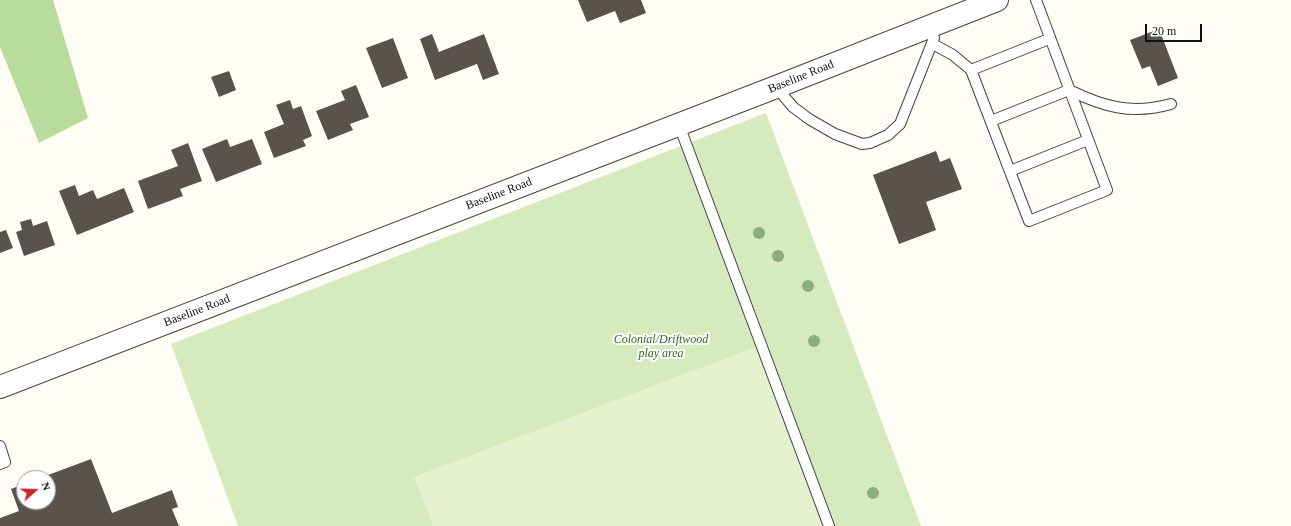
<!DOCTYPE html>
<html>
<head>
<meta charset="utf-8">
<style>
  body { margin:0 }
  #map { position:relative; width:1291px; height:526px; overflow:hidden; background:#fffdf5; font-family:Georgia,serif }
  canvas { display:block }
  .north { position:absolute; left:16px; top:470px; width:40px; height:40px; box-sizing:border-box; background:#fff; border:1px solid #a0a0a0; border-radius:50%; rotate:70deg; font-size:11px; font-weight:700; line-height:16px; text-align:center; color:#111 }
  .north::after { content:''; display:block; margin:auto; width:14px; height:18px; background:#c4262e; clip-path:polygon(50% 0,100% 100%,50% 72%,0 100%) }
  .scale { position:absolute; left:1145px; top:24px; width:57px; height:18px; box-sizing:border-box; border:2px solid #111; border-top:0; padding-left:5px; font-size:12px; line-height:14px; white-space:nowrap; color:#111; -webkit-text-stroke:3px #fff; paint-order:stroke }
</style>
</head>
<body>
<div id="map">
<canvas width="1291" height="526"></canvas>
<div class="north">N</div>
<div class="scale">20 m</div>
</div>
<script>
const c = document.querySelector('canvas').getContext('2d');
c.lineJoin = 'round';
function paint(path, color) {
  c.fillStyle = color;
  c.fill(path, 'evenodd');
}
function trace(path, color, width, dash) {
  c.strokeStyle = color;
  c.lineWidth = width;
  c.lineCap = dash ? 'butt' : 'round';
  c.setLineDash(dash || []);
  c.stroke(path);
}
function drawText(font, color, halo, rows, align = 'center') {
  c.font = font + ' Georgia,serif';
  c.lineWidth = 4;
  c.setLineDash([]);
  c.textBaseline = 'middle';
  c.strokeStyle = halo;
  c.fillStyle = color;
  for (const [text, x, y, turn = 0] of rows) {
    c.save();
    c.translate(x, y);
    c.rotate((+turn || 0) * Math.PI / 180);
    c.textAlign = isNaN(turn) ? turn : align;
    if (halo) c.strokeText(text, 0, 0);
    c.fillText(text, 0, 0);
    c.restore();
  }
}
paint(new Path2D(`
  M 766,113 L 921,526 L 238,526 L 171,344 Z`), '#d5ebbd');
paint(new Path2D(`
  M 0,0 L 53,0 L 88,118 L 39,143 L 0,47 Z`), '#b9dc9c');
paint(new Path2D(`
  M 758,346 L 827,526 L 433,526 L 414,477 Z`), '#e6f2cf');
paint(new Path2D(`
  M 578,0 L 641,0 L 646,13 L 620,23 L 615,11 L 587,22 Z
  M 1159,29 L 1178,78 L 1158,86 L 1150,66 L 1142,69 L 1130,40 Z
  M 432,34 L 439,52 L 484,34 L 499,74 L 483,80 L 477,64 L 435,80 L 420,39 Z
  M 393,38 L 408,78 L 382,88 L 366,48 Z
  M 229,71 L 236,90 L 219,97 L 211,77 Z
  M 356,85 L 369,117 L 350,124 L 353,130 L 328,140 L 316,111 L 345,100 L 341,91 Z
  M 290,100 L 293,109 L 301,106 L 312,136 L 303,140 L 306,146 L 274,158 L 264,132 L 284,124 L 276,105 Z
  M 227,139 L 230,147 L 252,139 L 262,164 L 216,182 L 202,149 Z
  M 188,143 L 202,181 L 180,189 L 183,196 L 148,209 L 138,181 L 178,166 L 171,150 Z
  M 936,151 L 940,162 L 950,158 L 962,189 L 926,202 L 936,230 L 899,244 L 873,175 Z
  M 75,185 L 79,196 L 93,190 L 97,199 L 124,188 L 134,212 L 77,235 L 59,191 Z
  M 31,219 L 33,226 L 47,221 L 55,245 L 24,256 L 16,232 L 22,230 L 20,222 Z
  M 6,230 L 13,248 L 0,253 L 0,232 Z
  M 91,459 L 112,513 L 172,490 L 178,507 L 172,509 L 179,526 L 0,526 L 0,518 L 19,511 L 11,489 L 24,484 L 24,502 L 48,502 L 48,478 L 40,478 Z`), '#5a524d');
const service = new Path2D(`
  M 933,44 L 953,55 L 971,70 L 1029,221 L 1107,190 L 1036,0
  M 971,70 L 1049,39
  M 776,87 L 793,107 L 809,119 L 835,134 L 862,144 L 870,143 L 888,135 L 900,124 L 934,38
  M 991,121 L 1069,90 C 1104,107 1132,115 1171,104
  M 679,125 L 829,526
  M 1010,171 L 1088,140
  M 0,446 L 5,462 L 0,464`);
const tertiary = new Path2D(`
  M 0,387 L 776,87 L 997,0`);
trace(service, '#444', 12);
trace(tertiary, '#444', 24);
trace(service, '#fff', 10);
trace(tertiary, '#fff', 22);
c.fillStyle = '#8dad7f';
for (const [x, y] of [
  [759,233],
  [778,256],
  [808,286],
  [814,341],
  [873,493]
]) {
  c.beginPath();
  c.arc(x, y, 6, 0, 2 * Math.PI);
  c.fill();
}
drawText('12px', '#111', '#fff', [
  ["Baseline Road",801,77,-22],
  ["Baseline Road",499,194,-21],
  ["Baseline Road",197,311,-21]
]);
drawText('italic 12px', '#2f6b1f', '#fff', [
  ["Colonial/Driftwood",661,340],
  ["play area",661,354]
]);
</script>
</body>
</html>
